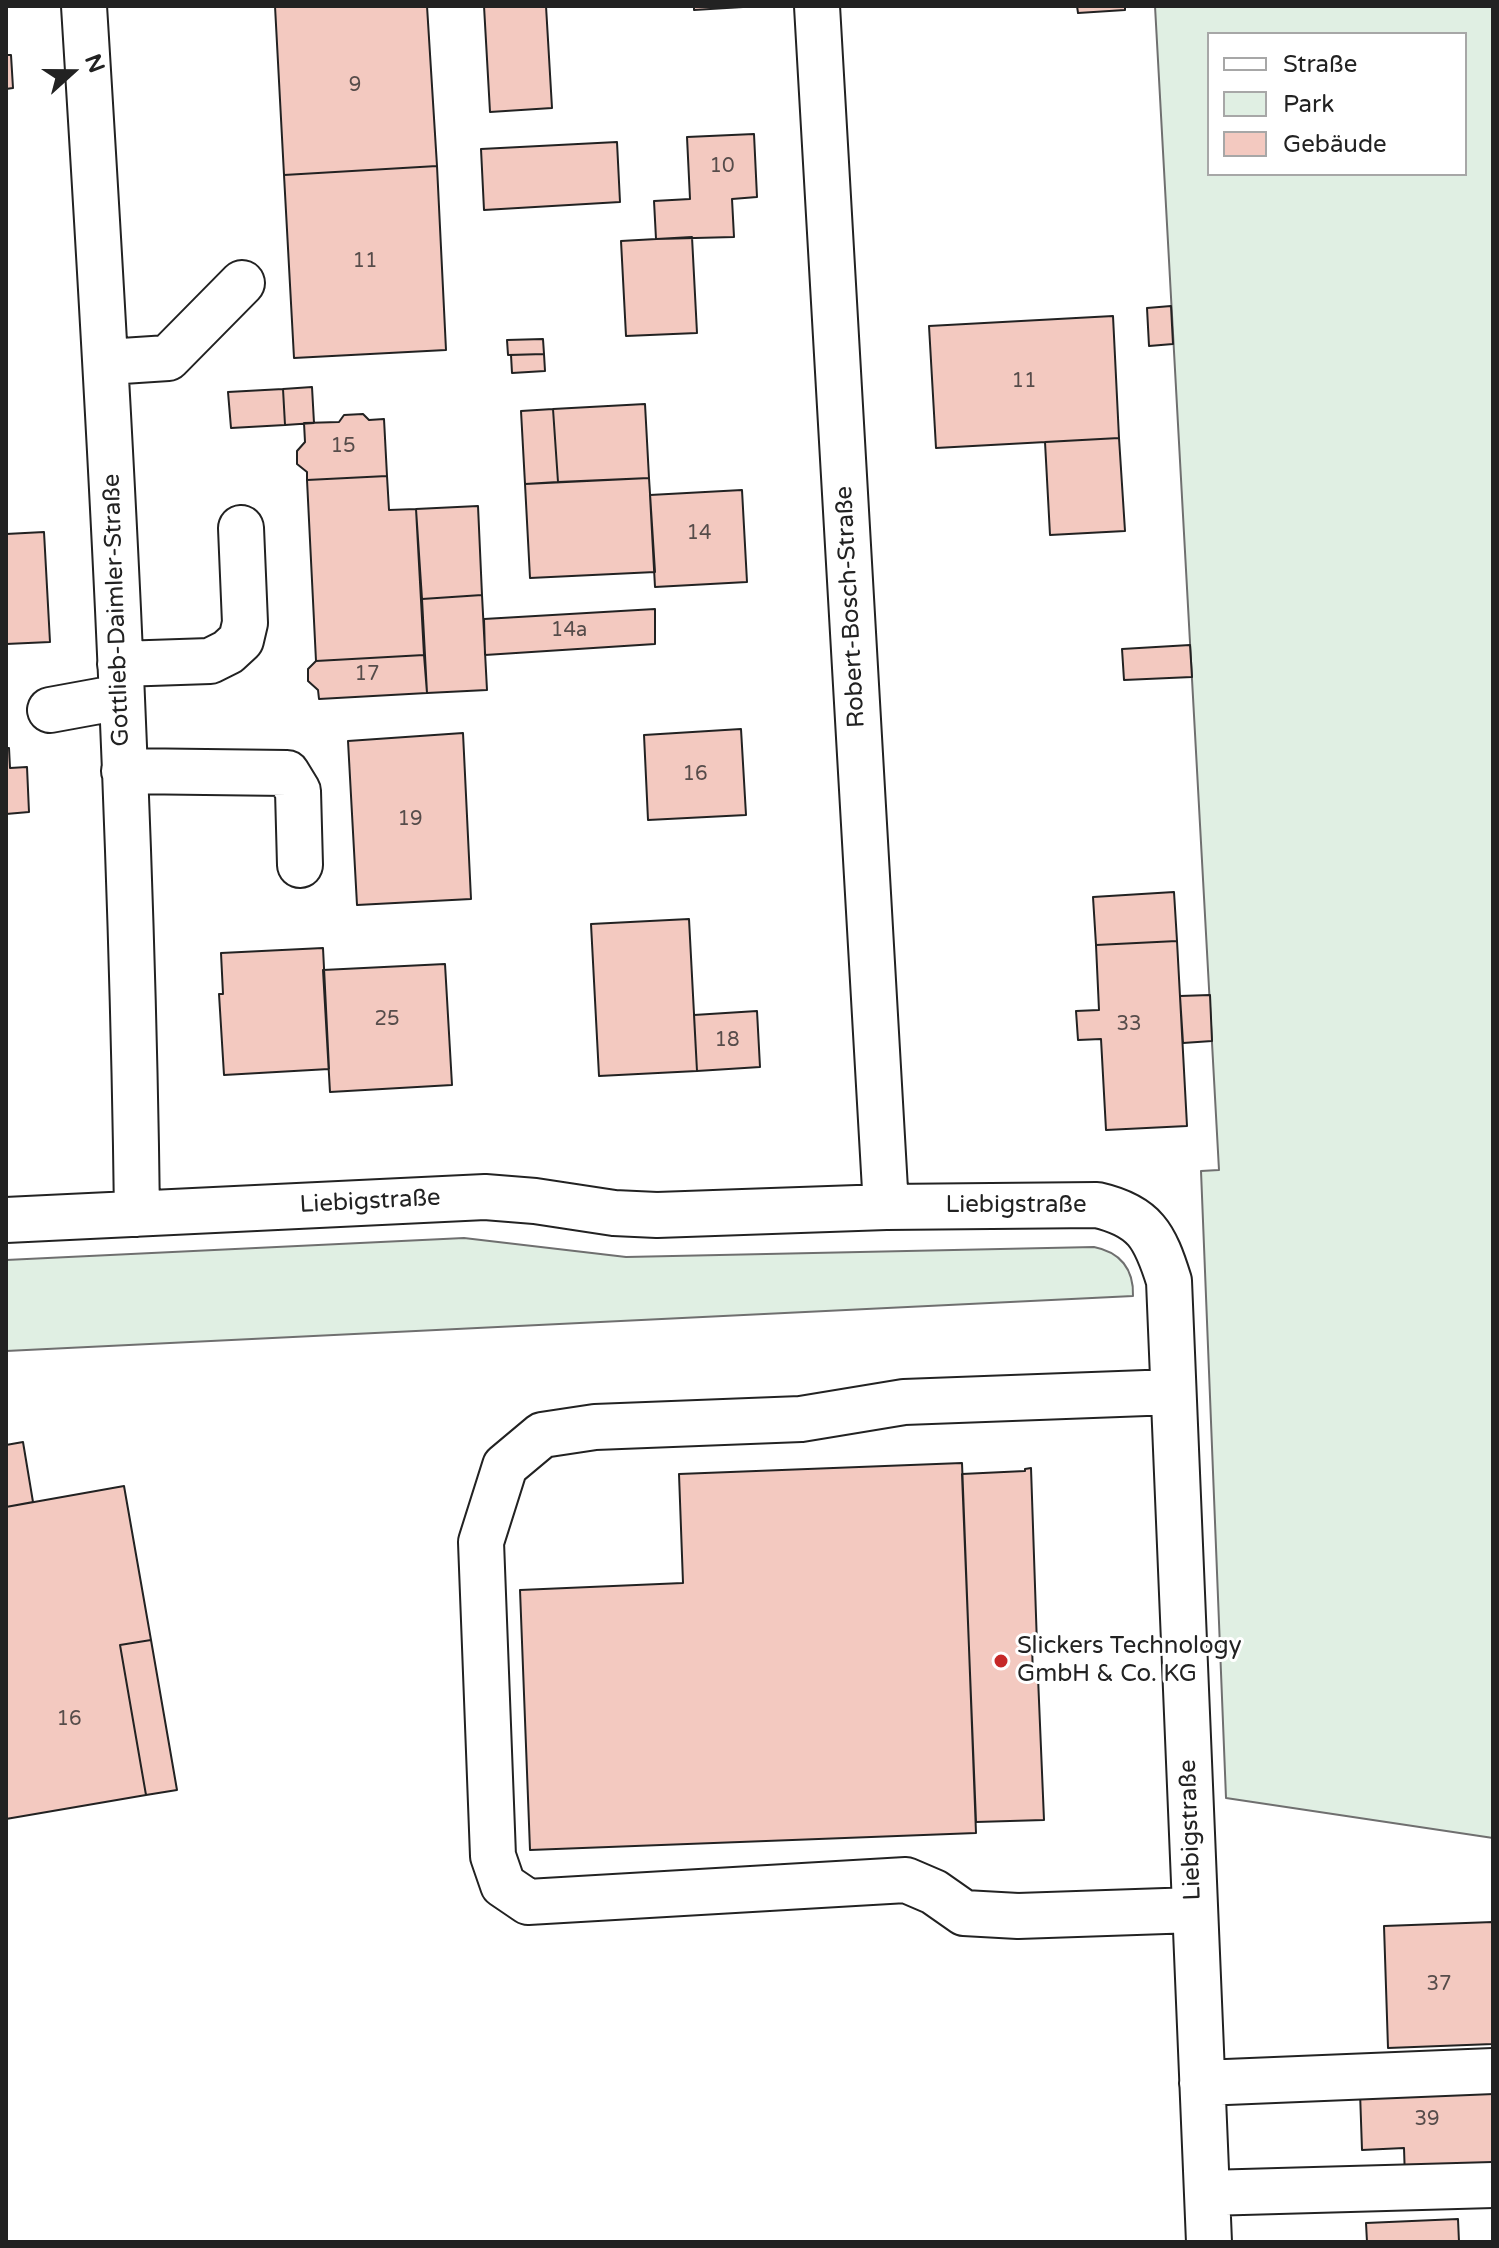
<!DOCTYPE html>
<html>
<head>
<meta charset="utf-8">
<style>
  body { margin:0 }
  #map { position:relative; width:1499px; height:2248px; overflow:hidden; background:#fff; font-family:"Varela Round",sans-serif }
  canvas { display:block }
  .frame { position:absolute; inset:0; border:8px solid #222; pointer-events:none }
  .legend { position:absolute; left:1207px; top:32px; width:260px; height:144px; box-sizing:border-box; background:#fff; border:2px solid #a7a7a7; margin:0; padding:10px 14px; list-style:none; font-size:24px; color:#222 }
  .legend li { display:flex; align-items:center; gap:16px; height:40px }
  .legend b { width:40px; border:2px solid #a7a7a7 }
  .north { position:absolute; left:32px; top:32px; width:80px; height:80px; -webkit-text-stroke:6px #fff; paint-order:stroke; rotate:69deg; font-size:22px; font-weight:700; line-height:32px; text-align:center; color:#222 }
  .north::after { content:''; display:block; margin:auto; width:28px; height:36px; background:#222; clip-path:polygon(50% 0,100% 100%,50% 72%,0 100%) }
</style>
</head>
<body>
<div id="map">
<canvas width="1499" height="2248"></canvas>
<div class="frame"></div>
<ul class="legend">
<li><b style="height:10px;background:#fff"></b>Straße</li>
<li><b style="height:22px;background:#e0efe3"></b>Park</li>
<li><b style="height:22px;background:#f3c9c0"></b>Gebäude</li>
</ul>
<div class="north">N</div>
</div>
<script>
const c = document.querySelector('canvas').getContext('2d');
c.lineJoin = 'round';
function paint(path, color) {
  c.fillStyle = color;
  c.fill(path, 'evenodd');
}
function trace(path, color, width, dash) {
  c.strokeStyle = color;
  c.lineWidth = width;
  c.lineCap = dash ? 'butt' : 'round';
  c.setLineDash(dash || []);
  c.stroke(path);
}
function drawText(font, color, halo, rows, align = 'center') {
  c.font = font + ' "Varela Round",sans-serif';
  c.lineWidth = 6;
  c.setLineDash([]);
  c.textBaseline = 'middle';
  c.strokeStyle = halo;
  c.fillStyle = color;
  for (const [text, x, y, turn = 0] of rows) {
    c.save();
    c.translate(x, y);
    c.rotate((+turn || 0) * Math.PI / 180);
    c.textAlign = isNaN(turn) ? turn : align;
    if (halo) c.strokeText(text, 0, 0);
    c.fillText(text, 0, 0);
    c.restore();
  }
}
const green = new Path2D(`
  M 1155,6 L 1493,6 L 1493,1838 L 1226,1798 L 1201,1171 L 1219,1170 ZM 1209,34 L 1465,34 L 1465,174 L 1209,174 Z
  M 464,1238 L 626,1257 L 1094,1247 C 1120,1252 1134,1269 1133,1296 L 6,1351 L 6,1260 Z`);
paint(green, '#e0efe3');
trace(green, '#6f6f6f', 2);
const building = new Path2D(`
  M 275,6 L 427,6 L 437,166 L 284,175 Z
  M 484,6 L 546,6 L 552,108 L 490,112 Z
  M 694,6 L 743,6 L 743,7 L 694,10 Z
  M 1077,6 L 1125,6 L 1125,10 L 1078,13 Z
  M 6,55 L 11,55 L 13,88 L 6,89 Z
  M 754,134 L 757,197 L 732,199 L 734,237 L 656,239 L 654,201 L 690,199 L 687,137 Z
  M 617,142 L 620,202 L 484,210 L 481,149 Z
  M 437,166 L 446,350 L 294,358 L 284,175 Z
  M 692,237 L 697,333 L 626,336 L 621,241 Z
  M 1171,306 L 1173,344 L 1149,346 L 1147,308 Z
  M 1113,316 L 1119,438 L 936,448 L 929,326 Z
  M 543,339 L 544,354 L 508,355 L 507,340 Z
  M 544,354 L 545,371 L 512,373 L 511,355 Z
  M 312,387 L 314,423 L 285,425 L 283,389 Z
  M 283,389 L 285,425 L 231,428 L 228,392 Z
  M 645,404 L 649,478 L 558,482 L 553,409 Z
  M 553,409 L 558,482 L 525,484 L 521,411 Z
  M 363,414 L 369,420 L 384,419 L 387,476 L 307,480 L 307,472 L 297,464 L 297,451 L 305,442 L 304,423 L 339,422 L 344,415 Z
  M 1119,438 L 1125,531 L 1050,535 L 1045,442 Z
  M 387,476 L 389,510 L 416,509 L 424,655 L 316,661 L 307,480 Z
  M 649,478 L 655,572 L 530,578 L 525,484 Z
  M 742,490 L 747,582 L 655,587 L 650,495 Z
  M 478,506 L 482,595 L 422,599 L 416,509 Z
  M 44,532 L 50,642 L 6,644 L 6,534 Z
  M 482,595 L 487,690 L 427,693 L 422,599 Z
  M 655,609 L 655,644 L 485,655 L 484,619 Z
  M 1190,645 L 1192,677 L 1124,680 L 1122,649 Z
  M 424,655 L 427,693 L 319,699 L 318,690 L 308,681 L 308,669 L 316,661 Z
  M 741,729 L 746,815 L 648,820 L 644,735 Z
  M 463,733 L 471,899 L 357,905 L 348,741 Z
  M 6,748 L 9,748 L 10,768 L 27,767 L 29,812 L 6,814 Z
  M 1174,892 L 1177,941 L 1096,945 L 1093,897 Z
  M 689,919 L 697,1071 L 599,1076 L 591,924 Z
  M 1177,941 L 1187,1126 L 1106,1130 L 1101,1039 L 1078,1040 L 1076,1011 L 1099,1010 L 1096,945 Z
  M 323,948 L 329,1069 L 224,1075 L 219,994 L 223,994 L 221,953 Z
  M 445,964 L 452,1085 L 330,1092 L 323,970 Z
  M 1210,995 L 1212,1041 L 1183,1043 L 1180,996 Z
  M 757,1011 L 760,1067 L 697,1071 L 694,1015 Z
  M 23,1442 L 33,1502 L 6,1507 L 6,1445 Z
  M 962,1463 L 976,1833 L 530,1850 L 520,1590 L 683,1583 L 679,1474 Z
  M 1031,1468 L 1037,1645 L 1032,1645 L 1033,1677 L 1038,1677 L 1044,1820 L 976,1822 L 962,1474 L 1025,1471 L 1025,1469 Z
  M 124,1486 L 151,1640 L 120,1645 L 146,1795 L 6,1819 L 6,1507 Z
  M 151,1640 L 177,1790 L 146,1795 L 120,1645 Z
  M 1493,1922 L 1493,2044 L 1388,2048 L 1384,1926 Z
  M 1493,2087 L 1493,2175 L 1405,2179 L 1404,2148 L 1362,2150 L 1360,2092 Z
  M 1458,2219 L 1459,2242 L 1367,2242 L 1366,2223 Z`);
paint(building, '#f3c9c0');
trace(building, '#222', 2);
const minor = new Path2D(`
  M 84,6 C 109,408 132,811 137,1214
  M 817,6 L 886,1207
  M 107,362 L 168,358 L 242,283
  M 120,664 L 210,661 L 228,652 L 241,640 L 245,623 L 241,528
  M 50,710 L 121,697
  M 124,771 L 287,773 L 298,791 L 300,865
  M 6,1220 L 485,1197 L 535,1201 L 614,1213 L 657,1215 L 886,1207 L 1097,1205 C 1145,1216 1155,1236 1169,1281 L 1209,2242
  M 1173,1392 L 904,1402 L 801,1419 L 595,1427 L 542,1435 L 505,1466 L 481,1542 L 493,1856 L 503,1885 L 528,1902 L 906,1880 L 934,1892 L 964,1913 L 1018,1916 L 1195,1910
  M 1202,2083 L 1493,2071
  M 1207,2193 L 1493,2185`);
trace(minor, '#222', 48);
trace(minor, '#fff', 44);
for (const [x, y, r, color] of [
  [1001,1661,8,"#c62828"]
]) {
  const dot = new Path2D();
  dot.arc(x, y, r, 0, 2 * Math.PI);
  c.fillStyle = color;
  c.fill(dot);
  trace(dot, '#fff', 3);
}
drawText('20px', '#564c4a', null, [
  ["9",355,86],
  ["10",722,167],
  ["11",365,262],
  ["11",1024,382],
  ["15",343,447],
  ["14",699,534],
  ["14a",569,631],
  ["17",367,675],
  ["16",695,775],
  ["19",410,820],
  ["25",387,1020],
  ["33",1129,1025],
  ["18",727,1041],
  ["16",69,1720],
  ["37",1439,1985],
  ["39",1427,2120]
]);
drawText('24px', '#222', '#fff', [
  ["Robert-Bosch-Straße",851,607,-93],
  ["Gottlieb-Daimler-Straße",117,610,-92],
  ["Liebigstraße",370,1202,-3],
  ["Liebigstraße",1016,1206],
  ["Liebigstraße",1191,1830,-92]
]);
drawText('24px', '#222', '#fff', [
  ["Slickers Technology",1017,1647],
  ["GmbH & Co. KG",1017,1675]
], 'left');
</script>
</body>
</html>
